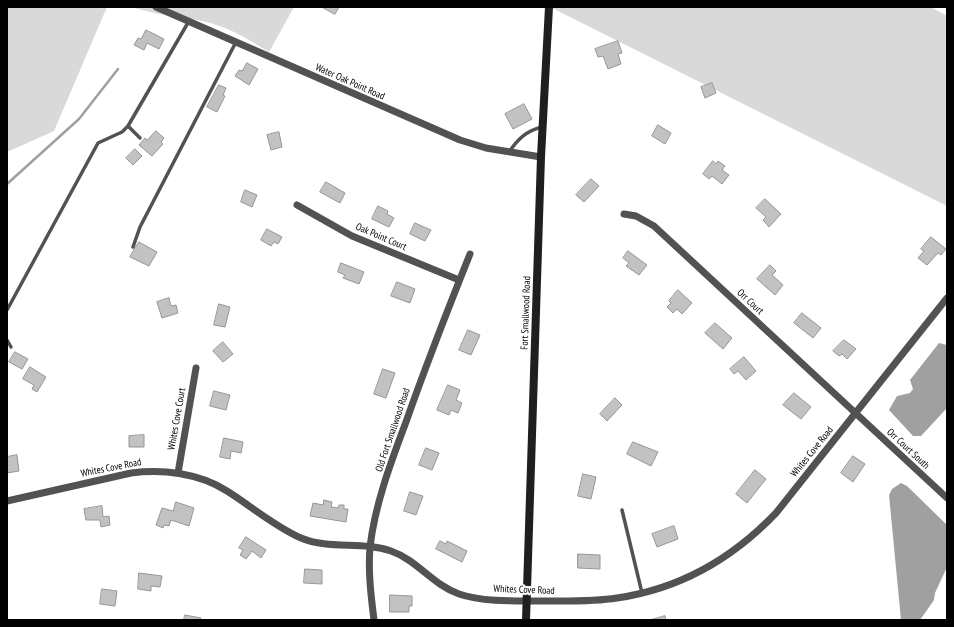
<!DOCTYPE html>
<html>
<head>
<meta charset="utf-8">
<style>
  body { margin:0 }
  #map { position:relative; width:954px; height:627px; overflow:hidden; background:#fff; font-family:"PT Sans Narrow",sans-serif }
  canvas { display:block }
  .frame { position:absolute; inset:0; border:8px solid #000; pointer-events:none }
</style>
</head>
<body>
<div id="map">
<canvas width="954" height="627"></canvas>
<div class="frame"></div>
</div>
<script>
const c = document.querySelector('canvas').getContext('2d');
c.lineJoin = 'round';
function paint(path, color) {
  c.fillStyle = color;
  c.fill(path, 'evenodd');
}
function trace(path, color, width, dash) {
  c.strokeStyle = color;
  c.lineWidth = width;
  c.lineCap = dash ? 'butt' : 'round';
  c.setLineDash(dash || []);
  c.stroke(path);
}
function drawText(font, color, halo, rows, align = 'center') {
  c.font = font + ' "PT Sans Narrow",sans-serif';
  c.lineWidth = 4;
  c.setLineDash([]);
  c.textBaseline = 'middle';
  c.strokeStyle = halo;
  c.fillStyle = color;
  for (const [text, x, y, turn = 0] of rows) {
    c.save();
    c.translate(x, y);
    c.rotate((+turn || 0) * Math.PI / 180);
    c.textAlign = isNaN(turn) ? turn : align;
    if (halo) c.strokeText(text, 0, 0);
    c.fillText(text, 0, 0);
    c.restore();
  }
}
paint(new Path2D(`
  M 7,7 L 107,7 L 54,131 L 7,152 Z
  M 132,7 L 294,7 L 269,52 C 248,39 227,26 202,21 C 179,16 155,15 132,7 Z
  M 550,7 L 931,7 L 947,16 L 947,206 Z`), '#d9d9d9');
paint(new Path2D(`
  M 939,343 L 947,345 L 947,408 L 921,436 L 913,436 L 889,410 L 897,396 L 910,393 L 913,389 L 910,380 Z
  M 901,483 L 907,486 L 947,525 L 947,567 L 935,593 L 934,600 L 920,620 L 901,620 L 889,495 L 892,489 Z`), '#a0a0a0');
trace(new Path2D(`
  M 7,184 L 79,119 L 118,69`), '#a0a0a0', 2.5);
const building = new Path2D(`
  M 322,7 L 339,7 L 335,14 Z
  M 146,30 L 164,39 L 159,49 L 147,43 L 144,50 L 134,45 L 138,38 L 141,39 Z
  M 618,41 L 622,53 L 618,54 L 621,64 L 608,69 L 603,56 L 598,57 L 595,49 Z
  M 247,63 L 258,69 L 249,85 L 235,76 L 239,70 L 242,71 Z
  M 712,83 L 716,93 L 705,98 L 701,87 Z
  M 219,85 L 226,88 L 223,95 L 225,96 L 217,112 L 207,107 Z
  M 524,104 L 532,119 L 513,129 L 505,114 Z
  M 658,125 L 671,133 L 665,144 L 652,136 Z
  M 156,131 L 164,138 L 161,142 L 163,144 L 152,156 L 139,145 L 145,138 L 147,140 Z
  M 279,132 L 282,147 L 271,150 L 267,135 Z
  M 135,149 L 142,156 L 133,165 L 126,158 Z
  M 713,161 L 716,164 L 718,161 L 725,166 L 722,170 L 729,175 L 722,184 L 712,176 L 709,179 L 703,174 Z
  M 591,179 L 599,186 L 584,202 L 576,195 Z
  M 326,182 L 345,193 L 340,203 L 320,192 Z
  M 245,190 L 257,195 L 252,207 L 241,202 Z
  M 765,199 L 781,214 L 769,227 L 763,220 L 766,217 L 756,208 Z
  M 378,206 L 388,211 L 387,214 L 394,218 L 389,227 L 372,219 Z
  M 415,223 L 431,230 L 425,241 L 410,234 Z
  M 267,229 L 282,237 L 278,244 L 274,242 L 271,246 L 261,240 Z
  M 931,237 L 946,249 L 941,255 L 938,253 L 927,265 L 918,258 L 924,251 L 921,249 Z
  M 139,242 L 157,252 L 149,266 L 130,257 Z
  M 628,251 L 647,265 L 639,275 L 626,266 L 629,263 L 623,258 Z
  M 341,263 L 364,272 L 359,284 L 343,278 L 345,275 L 338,272 Z
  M 770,265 L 776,271 L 772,275 L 783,285 L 775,295 L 757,279 Z
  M 397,282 L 415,289 L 410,303 L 391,296 Z
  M 678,290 L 692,303 L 682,314 L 677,309 L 673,313 L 667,307 L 671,303 L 669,301 Z
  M 169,298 L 171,306 L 176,305 L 178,313 L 162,318 L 157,302 Z
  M 219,304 L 230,307 L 225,327 L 214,325 Z
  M 802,313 L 821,328 L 813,338 L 794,323 Z
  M 715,323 L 732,338 L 723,349 L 705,333 Z
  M 468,330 L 480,335 L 471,355 L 459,350 Z
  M 844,340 L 856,349 L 847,359 L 842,354 L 839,356 L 833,351 Z
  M 223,342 L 233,354 L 223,362 L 213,351 Z
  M 15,352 L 28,359 L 22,369 L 9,362 Z
  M 744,357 L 756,371 L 746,380 L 738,371 L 734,374 L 730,369 Z
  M 30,367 L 46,377 L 37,392 L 32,389 L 34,385 L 23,379 Z
  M 383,369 L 395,373 L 386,398 L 374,394 Z
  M 448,385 L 460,390 L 456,400 L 462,403 L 458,413 L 451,410 L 449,415 L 437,410 Z
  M 214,391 L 230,395 L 226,410 L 210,406 Z
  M 794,393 L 811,407 L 801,419 L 783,405 Z
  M 615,398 L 622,405 L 607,421 L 600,414 Z
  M 144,435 L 144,447 L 129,447 L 129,436 Z
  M 224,438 L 243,442 L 241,453 L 231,451 L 230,459 L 220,457 Z
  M 633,442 L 658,452 L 651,466 L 627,454 Z
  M 426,448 L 439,453 L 432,470 L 419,465 Z
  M 17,455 L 19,471 L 7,473 L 7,457 Z
  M 853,456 L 865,464 L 853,482 L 841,473 Z
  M 755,470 L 766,479 L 747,503 L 736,494 Z
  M 583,474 L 596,477 L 591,499 L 578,496 Z
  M 410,492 L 423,496 L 416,515 L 404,511 Z
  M 324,500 L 332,502 L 331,507 L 338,508 L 339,505 L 344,505 L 344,509 L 348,509 L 346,522 L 310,516 L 313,503 L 323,505 Z
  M 176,502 L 194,508 L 189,526 L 171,520 L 169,526 L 164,525 L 163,528 L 156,525 L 162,508 L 173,511 Z
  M 102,506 L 103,517 L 109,516 L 110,525 L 101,527 L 100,520 L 86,520 L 84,509 Z
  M 674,526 L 678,539 L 657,547 L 652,534 Z
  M 246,537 L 266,550 L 261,558 L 252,551 L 246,559 L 240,555 L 243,550 L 239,548 Z
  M 440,541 L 446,544 L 447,541 L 467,551 L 462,562 L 436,549 Z
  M 578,554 L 600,555 L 600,569 L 578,568 Z
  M 305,569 L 322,570 L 322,584 L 304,583 Z
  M 139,573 L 162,576 L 160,587 L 151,586 L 151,591 L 138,589 Z
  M 102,589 L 117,591 L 115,606 L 100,604 Z
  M 390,595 L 412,596 L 412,606 L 409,606 L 409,612 L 390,612 Z
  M 185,615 L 201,618 L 200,620 L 184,620 Z
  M 665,616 L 666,620 L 650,620 Z`);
paint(building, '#c2c2c2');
trace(building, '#969696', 1);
trace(new Path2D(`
  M 140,138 L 128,126 L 189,21
  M 509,152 C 518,139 526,131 542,127
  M 133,247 L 140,227 L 236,42
  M 7,310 L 98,143 L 122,132 L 128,126
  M 7,340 L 11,347
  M 622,510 L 642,593`), '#525252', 3.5);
trace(new Path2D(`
  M 156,7 L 460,140 L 486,148 L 541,157
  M 297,205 L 352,236 L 459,280
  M 624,214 L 636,216 L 654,226 L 947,498
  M 178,473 L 196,368
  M 7,501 L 131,473 C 163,469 199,473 227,491 C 251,506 274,526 301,538 C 329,550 362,541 391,551 C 417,560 433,585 459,594 C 482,602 516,601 540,601 C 566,601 592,602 617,598 C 679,589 733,558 776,513 L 947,298
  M 374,620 C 371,596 368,572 370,547 C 375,504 391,462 406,422 C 426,365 448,309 470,254`), '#525252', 7);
trace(new Path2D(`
  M 526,620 L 541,157 L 549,7`), '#1f1f1f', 8);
drawText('10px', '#000', '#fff', [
  ["Water Oak Point Road",350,82,24],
  ["Oak Point Court",381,237,23],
  ["Orr Court",750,302,43],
  ["Fort Smallwood Road",526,313,-88],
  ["Whites Cove Court",177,419,-80],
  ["Old Fort Smallwood Road",393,430,-71],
  ["Orr Court South",908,449,43],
  ["Whites Cove Road",812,452,-51],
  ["Whites Cove Road",111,468,-11],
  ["Whites Cove Road",524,590,2]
]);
</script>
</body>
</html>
